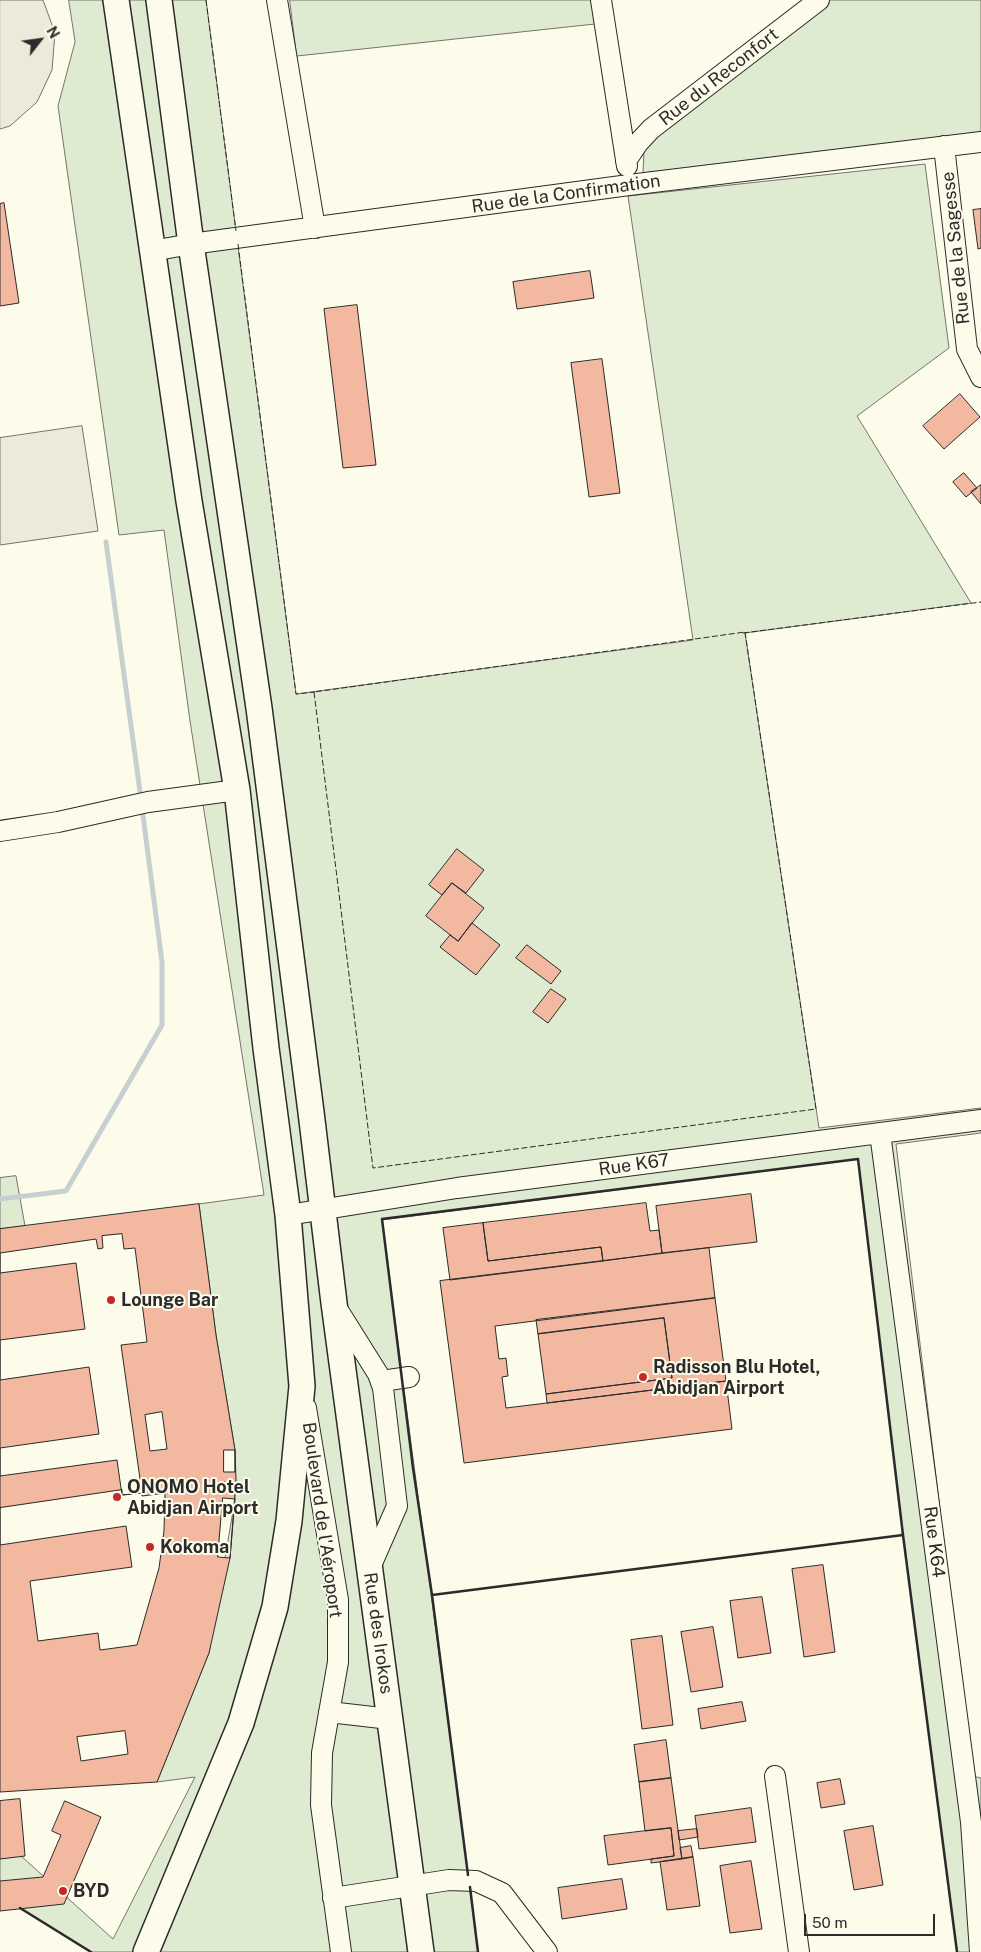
<!DOCTYPE html>
<html>
<head>
<meta charset="utf-8">
<style>
  body { margin:0 }
  #map { position:relative; width:981px; height:1952px; overflow:hidden; background:#fdfbea; font-family:"Public Sans",sans-serif }
  canvas { display:block }
  .north { position:absolute; left:15px; top:15px; width:50px; height:50px; -webkit-text-stroke:4px #fdfbea; paint-order:stroke; rotate:60deg; font-size:14px; font-weight:700; line-height:20px; text-align:center; color:#2b2b2b }
  .north::after { content:''; display:block; margin:auto; width:18px; height:22px; background:#2b2b2b; clip-path:polygon(50% 0,100% 100%,50% 72%,0 100%) }
  .scale { position:absolute; left:804px; top:1914px; width:131px; height:22px; box-sizing:border-box; border:2px solid #2b2b2b; border-top:0; padding-left:6px; font-size:15px; line-height:18px; white-space:nowrap; color:#2b2b2b; -webkit-text-stroke:4px #fdfbea; paint-order:stroke }
</style>
</head>
<body>
<div id="map">
<canvas width="981" height="1952"></canvas>
<div class="north">N</div>
<div class="scale">50 m</div>
</div>
<script>
const c = document.querySelector('canvas').getContext('2d');
c.lineJoin = 'round';
function paint(path, color) {
  c.fillStyle = color;
  c.fill(path, 'evenodd');
}
function trace(path, color, width, dash) {
  c.strokeStyle = color;
  c.lineWidth = width;
  c.lineCap = dash ? 'butt' : 'round';
  c.setLineDash(dash || []);
  c.stroke(path);
}
function drawText(font, color, halo, rows, align = 'center') {
  c.font = font + ' "Public Sans",sans-serif';
  c.lineWidth = 4;
  c.setLineDash([]);
  c.textBaseline = 'middle';
  c.strokeStyle = halo;
  c.fillStyle = color;
  for (const [text, x, y, turn = 0] of rows) {
    c.save();
    c.translate(x, y);
    c.rotate((+turn || 0) * Math.PI / 180);
    c.textAlign = isNaN(turn) ? turn : align;
    if (halo) c.strokeText(text, 0, 0);
    c.fillText(text, 0, 0);
    c.restore();
  }
}
const green = new Path2D(`
  M 69,0 L 206,0 L 296,694 L 693,640 L 628,196 L 925,164 L 949,348 L 857,416 L 971,603 L 745,633 L 819,1128 L 981,1108 L 981,1133 L 896,1144 L 972,1776 L 981,1778 L 981,1952 L 957,1952 L 903,1535 L 858,1159 L 382,1220 C 413,1464 447,1708 478,1952 L 91,1952 L 20,1908 L 0,1910 L 0,1837 L 113,1939 L 195,1777 L 157,1782 L 209,1653 L 235,1499 L 235,1450 L 216,1335 L 199,1204 L 264,1195 L 190,721 L 164,530 L 119,535 L 58,106 L 75,42 Z
  M 290,0 L 593,0 L 595,24 L 297,56 Z
  M 829,0 L 981,0 L 981,134 L 643,173 L 644,150 L 656,134 Z
  M 16,1176 L 25,1226 L 0,1229 L 0,1178 Z`);
paint(green, '#deebd1');
trace(green, '#74746e', 1);
const parking = new Path2D(`
  M 0,0 L 43,0 L 55,33 L 52,70 L 37,102 L 10,126 L 0,129 Z
  M 82,426 L 98,531 L 0,545 L 0,438 Z`);
paint(parking, '#eceadb');
trace(parking, '#74746e', 1);
trace(new Path2D(`
  M 106,542 L 141,799
  M 0,1199 L 66,1191 L 162,1025 L 162,962 L 142,808`), '#c7d0d0', 5);
const building = new Path2D(`
  M 4,203 L 19,303 L 0,306 L 0,204 Z
  M 981,209 L 981,248 L 978,249 L 973,210 Z
  M 590,271 L 594,298 L 517,309 L 513,282 Z
  M 357,305 L 376,465 L 343,468 L 324,309 Z
  M 602,359 L 620,493 L 589,497 L 571,363 Z
  M 960,394 L 980,417 L 944,449 L 923,426 Z
  M 964,473 L 977,488 L 966,497 L 953,482 Z
  M 981,485 L 981,504 L 971,492 Z
  M 457,849 L 484,870 L 466,893 L 452,883 L 442,895 L 429,885 Z
  M 452,883 L 484,908 L 458,941 L 426,916 Z
  M 472,923 L 500,945 L 476,975 L 440,947 L 450,935 L 458,941 Z
  M 527,945 L 561,971 L 551,984 L 516,958 Z
  M 551,989 L 566,999 L 548,1023 L 533,1012 Z
  M 751,1194 L 757,1242 L 662,1253 L 656,1206 Z
  M 646,1203 L 650,1231 L 659,1230 L 662,1253 L 603,1261 L 601,1247 L 488,1261 L 483,1223 Z
  M 199,1204 L 216,1335 L 235,1450 L 236,1480 L 230,1558 L 209,1653 L 157,1782 L 0,1792 L 0,1229 Z
  M 483,1223 L 488,1261 L 601,1247 L 603,1261 L 450,1280 L 443,1228 Z
  M 122,1234 L 124,1249 L 135,1248 L 147,1342 L 121,1345 L 142,1493 L 122,1495 L 117,1460 L 0,1476 L 0,1448 L 99,1434 L 89,1367 L 0,1380 L 0,1340 L 85,1329 L 76,1263 L 0,1273 L 0,1253 L 96,1239 L 98,1249 L 103,1248 L 102,1236 Z
  M 709,1248 L 715,1298 L 495,1326 L 499,1359 L 506,1358 L 508,1376 L 502,1377 L 506,1408 L 726,1381 L 732,1429 L 464,1463 L 440,1281 Z
  M 715,1298 L 726,1381 L 547,1403 L 546,1394 L 672,1378 L 664,1318 L 538,1334 L 536,1320 Z
  M 664,1318 L 672,1378 L 546,1394 L 538,1334 Z
  M 162,1412 L 167,1449 L 150,1451 L 145,1415 Z
  M 224,1450 L 235,1450 L 235,1472 L 224,1472 Z
  M 224,1482 L 235,1483 L 235,1490 L 224,1489 Z
  M 122,1490 L 122,1495 L 142,1493 L 142,1496 L 165,1493 L 164,1531 L 159,1568 L 137,1645 L 100,1650 L 98,1633 L 38,1641 L 30,1581 L 132,1567 L 126,1526 L 0,1545 L 0,1508 Z
  M 223,1498 L 235,1499 L 230,1558 L 218,1557 Z
  M 823,1565 L 835,1652 L 804,1657 L 792,1569 Z
  M 762,1597 L 771,1653 L 738,1658 L 730,1601 Z
  M 713,1627 L 723,1687 L 691,1692 L 681,1632 Z
  M 662,1636 L 673,1725 L 642,1729 L 631,1640 Z
  M 742,1702 L 746,1721 L 701,1729 L 698,1709 Z
  M 125,1731 L 128,1754 L 81,1761 L 77,1737 Z
  M 666,1740 L 671,1778 L 639,1782 L 634,1745 Z
  M 671,1778 L 682,1859 L 651,1863 L 651,1859 L 674,1856 L 671,1828 L 645,1831 L 639,1782 Z
  M 840,1779 L 845,1804 L 821,1808 L 817,1783 Z
  M 20,1799 L 25,1856 L 0,1859 L 0,1801 Z
  M 65,1801 L 101,1817 L 64,1904 L 0,1911 L 0,1881 L 43,1877 L 61,1835 L 52,1831 Z
  M 751,1808 L 756,1842 L 699,1849 L 695,1816 Z
  M 873,1826 L 883,1885 L 854,1890 L 844,1831 Z
  M 671,1828 L 674,1856 L 608,1865 L 604,1836 Z
  M 697,1829 L 698,1837 L 679,1840 L 678,1831 Z
  M 691,1846 L 693,1857 L 682,1859 L 680,1848 Z
  M 693,1857 L 700,1906 L 667,1910 L 660,1862 Z
  M 751,1861 L 762,1929 L 730,1933 L 720,1866 Z
  M 622,1879 L 627,1909 L 562,1919 L 558,1888 Z`);
paint(building, '#f2b8a0');
trace(building, '#2b2b2b', 1);
const minor = new Path2D(`
  M 277,0 L 315,228
  M 601,0 L 627,166
  M 944,146 L 967,349 L 981,377
  M 626,161 L 638,143 L 651,129 L 819,0
  M 152,251 L 191,244 L 629,185 L 981,142
  M 0,831 L 58,822 L 148,802 L 237,790
  M 880,1133 L 971,1822 L 980,1952
  M 288,1215 L 457,1188 L 981,1120
  M 336,1307 L 378,1374 L 383,1388 L 397,1506 L 369,1570
  M 382,1381 L 409,1377
  M 306,1408 L 338,1600 L 338,1662 L 322,1753 L 321,1805 L 341,1952
  M 329,1712 L 390,1719
  M 775,1776 L 799,1952
  M 333,1898 L 449,1880 L 476,1881 L 502,1893 L 547,1952`);
const major = new Path2D(`
  M 116,0 L 189,501 L 237,790 L 266,1048 L 288,1215 L 302,1386 L 289,1521 L 275,1607 L 241,1723 L 146,1952
  M 159,0 L 191,244 L 259,708 L 311,1112 L 334,1303 L 421,1952`);
trace(minor, '#2b2b2b', 22);
trace(major, '#2b2b2b', 28);
trace(minor, '#fdfbea', 20);
trace(major, '#fdfbea', 25);
trace(new Path2D(`
  M 206,0 L 236,231
  M 238,244 L 296,694 L 315,692
  M 745,632 L 816,1109 L 373,1168 L 314,692 Z
  M 743,633 L 981,602`), '#2b2b2b', 1, [6, 2.5]);
trace(new Path2D(`
  M 858,1159 L 903,1535 L 432,1595 L 413,1468 L 382,1219 Z
  M 901,1535 L 903,1535 L 957,1952
  M 432,1595 L 468,1875
  M 470,1887 L 478,1952
  M 20,1908 L 91,1952`), '#2b2b2b', 2.5);
for (const [x, y, r, color] of [
  [111,1300,5,"#c62828"],
  [643,1377,5,"#c62828"],
  [117,1497,5,"#c62828"],
  [150,1547,5,"#c62828"],
  [63,1891,5,"#c62828"]
]) {
  const dot = new Path2D();
  dot.arc(x, y, r, 0, 2 * Math.PI);
  c.fillStyle = color;
  c.fill(dot);
  trace(dot, '#fdfbea', 2);
}
drawText('18px', '#2b2b2b', '#fdfbea', [
  ["Rue du Reconfort",719,77,-38],
  ["Rue de la Confirmation",566,194,-8],
  ["Rue de la Sagesse",956,248,-96],
  ["Rue K67",634,1165,-8],
  ["Boulevard de l'Aéroport",322,1520,82],
  ["Rue K64",934,1542,83],
  ["Rue des Irokos",378,1633,82]
]);
drawText('bold 18px', '#2b2b2b', '#fdfbea', [
  ["Lounge Bar",121,1300],
  ["Radisson Blu Hotel,",653,1367],
  ["Abidjan Airport",653,1388],
  ["ONOMO Hotel",127,1487],
  ["Abidjan Airport",127,1508],
  ["Kokoma",160,1547],
  ["BYD",73,1891]
], 'left');
</script>
</body>
</html>
